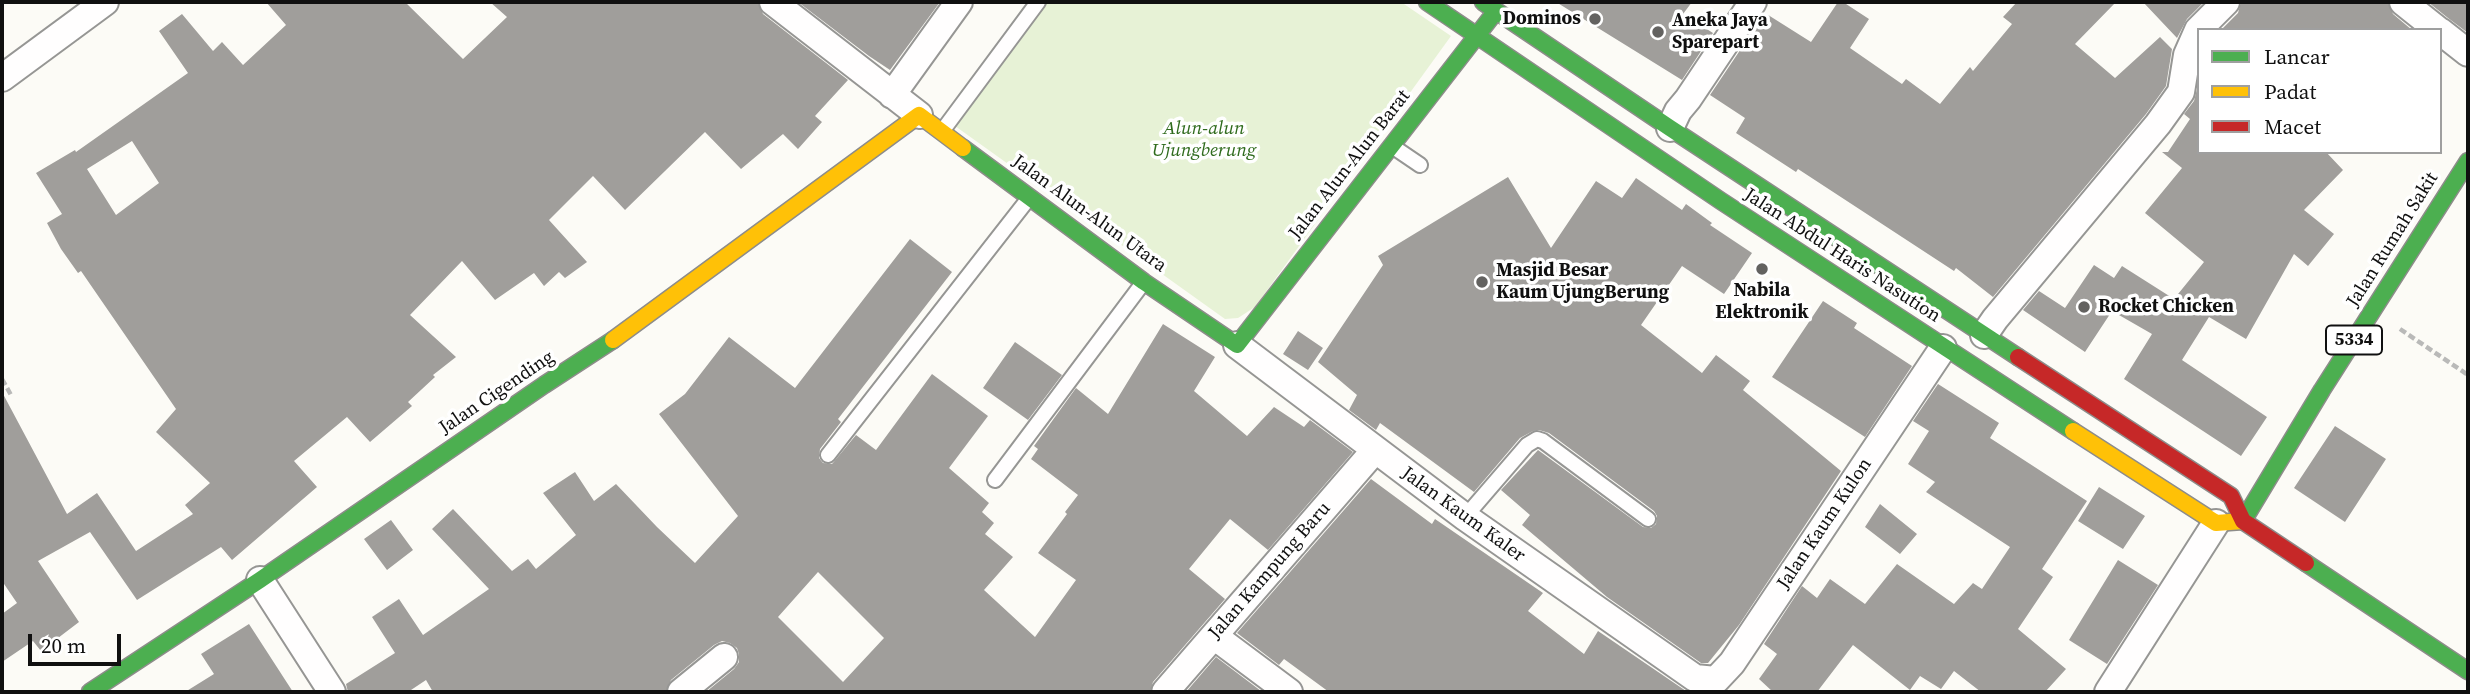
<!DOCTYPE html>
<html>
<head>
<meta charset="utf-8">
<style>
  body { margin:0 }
  #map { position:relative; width:2470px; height:694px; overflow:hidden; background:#fcfbf6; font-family:"Source Serif 4",serif }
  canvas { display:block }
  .frame { position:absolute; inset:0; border:4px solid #101010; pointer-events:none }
  .legend { position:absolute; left:2197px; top:28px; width:245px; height:126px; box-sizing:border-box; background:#fff; border:2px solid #9f9f9f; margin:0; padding:9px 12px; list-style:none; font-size:21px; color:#101010 }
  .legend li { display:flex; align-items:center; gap:14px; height:35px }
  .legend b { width:35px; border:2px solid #9f9f9f }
  .scale { position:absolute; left:28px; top:634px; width:93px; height:32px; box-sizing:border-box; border:4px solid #101010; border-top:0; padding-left:9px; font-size:21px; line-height:24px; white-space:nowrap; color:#101010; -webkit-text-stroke:5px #fff; paint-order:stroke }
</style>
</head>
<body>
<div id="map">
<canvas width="2470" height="694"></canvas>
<div class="frame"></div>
<ul class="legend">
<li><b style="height:9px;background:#4caf50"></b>Lancar</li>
<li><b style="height:9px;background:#ffc107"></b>Padat</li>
<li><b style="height:9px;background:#c62828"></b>Macet</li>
</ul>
<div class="scale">20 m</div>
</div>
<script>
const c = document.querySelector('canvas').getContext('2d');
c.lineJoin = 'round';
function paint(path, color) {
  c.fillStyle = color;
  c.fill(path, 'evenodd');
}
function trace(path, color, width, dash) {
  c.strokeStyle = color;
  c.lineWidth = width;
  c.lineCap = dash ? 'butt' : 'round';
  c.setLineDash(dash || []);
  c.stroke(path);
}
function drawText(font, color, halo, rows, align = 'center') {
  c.font = font + ' "Source Serif 4",serif';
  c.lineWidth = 7;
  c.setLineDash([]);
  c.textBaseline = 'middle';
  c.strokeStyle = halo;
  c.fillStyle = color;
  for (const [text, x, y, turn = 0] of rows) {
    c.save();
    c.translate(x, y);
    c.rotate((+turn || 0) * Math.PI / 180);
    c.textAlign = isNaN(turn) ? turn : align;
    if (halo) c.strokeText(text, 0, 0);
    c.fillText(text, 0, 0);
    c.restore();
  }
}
paint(new Path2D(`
  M 1047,2 L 1401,2 L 1451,36 L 1255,307 L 1238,318 L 1225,319 L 955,126 Z`), '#e7f2d6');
paint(new Path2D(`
  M 266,2 L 405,2 L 463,59 L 507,17 L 490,2 L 758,2 L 763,14 L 848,80 L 815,116 L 822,122 L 798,149 L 783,134 L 741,169 L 705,132 L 625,210 L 593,176 L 549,220 L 587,262 L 565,278 L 559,272 L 544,286 L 534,273 L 495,300 L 462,261 L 410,315 L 456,357 L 433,375 L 435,377 L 408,402 L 412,406 L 370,442 L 347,417 L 294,461 L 317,487 L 232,560 L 221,547 L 137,600 L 90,532 L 38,561 L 79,622 L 41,651 L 33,641 L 2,662 L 2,614 L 17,603 L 2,581 L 2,392 L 67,514 L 97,493 L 136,551 L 193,514 L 185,505 L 210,483 L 156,432 L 176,409 L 81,271 L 78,273 L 61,249 L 47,223 L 62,214 L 36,173 L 75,150 L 76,152 L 188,73 L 159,31 L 182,14 L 213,51 L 222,42 L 243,65 L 286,25 ZM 132,141 L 159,183 L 116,215 L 87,169 Z
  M 798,2 L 940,2 L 890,70 L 869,56 Z
  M 1556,2 L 1692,2 L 1683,14 L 1713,33 L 1682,80 Z
  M 1838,2 L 1843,2 L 1869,19 L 1850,48 L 1902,84 L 1906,79 L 1940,104 L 1970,67 L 1973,71 L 2012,24 L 2003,17 L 2017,2 L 2116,2 L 2075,44 L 2115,78 L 2160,37 L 2172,49 L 2166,86 L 2146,114 L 1993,297 L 1956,268 L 1954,271 L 1798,169 L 1796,172 L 1736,133 L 1745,118 L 1710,95 L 1765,13 L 1811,42 Z
  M 2143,2 L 2204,2 L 2187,19 L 2177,38 Z
  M 2241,2 L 2388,2 L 2393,14 L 2412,30 L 2221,30 L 2238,13 Z
  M 2428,2 L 2468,2 L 2468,33 L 2448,18 Z
  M 2199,81 L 2199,152 L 2326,152 L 2343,170 L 2304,210 L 2334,234 L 2308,266 L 2294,254 L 2246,339 L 2209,317 L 2182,360 L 2267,417 L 2241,456 L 2124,379 L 2152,334 L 2112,311 L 2085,352 L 2023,310 L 2039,291 L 2065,308 L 2094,265 L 2114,278 L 2122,266 L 2174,299 L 2204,262 L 2145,213 L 2182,168 L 2162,152 L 2168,152 L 2190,119 L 2184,114 L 2194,101 Z
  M 1508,177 L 1551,248 L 1596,181 L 1622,198 L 1636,178 L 1682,210 L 1686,204 L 1712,223 L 1710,225 L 1752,253 L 1724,294 L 1682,266 L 1641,325 L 1702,373 L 1716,355 L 1750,381 L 1743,390 L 1841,471 L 1739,625 L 1708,663 L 1701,663 L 1607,597 L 1522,525 L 1530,515 L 1501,490 L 1538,450 L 1643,527 L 1651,528 L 1656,524 L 1657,516 L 1654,511 L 1549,433 L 1539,430 L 1533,431 L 1520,438 L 1474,492 L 1380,423 L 1376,430 L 1349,410 L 1357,395 L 1318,362 L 1383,265 L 1378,256 Z
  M 910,239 L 952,272 L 838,419 L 841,422 L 820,449 L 819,458 L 823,463 L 832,464 L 856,435 L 876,450 L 932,374 L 988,416 L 949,468 L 989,503 L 982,512 L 994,523 L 985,534 L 1013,557 L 984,590 L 1035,637 L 1076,580 L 1038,553 L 1067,514 L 1065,512 L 1078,495 L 1031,459 L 1038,449 L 1034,446 L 1076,388 L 1108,414 L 1163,324 L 1215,357 L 1194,391 L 1247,436 L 1274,407 L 1304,427 L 1310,420 L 1353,452 L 1268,550 L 1230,519 L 1189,569 L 1225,599 L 1153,682 L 1150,692 L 706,692 L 734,669 L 739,662 L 739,654 L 737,648 L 730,643 L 722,641 L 714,645 L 671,680 L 666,692 L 433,692 L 426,680 L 408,692 L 348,692 L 346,684 L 395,653 L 372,617 L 399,599 L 423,635 L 489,589 L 432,529 L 453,509 L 512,571 L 528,559 L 536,569 L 576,535 L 543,493 L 575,472 L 594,501 L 616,484 L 657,527 L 695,563 L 738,516 L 659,414 L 685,394 L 729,337 L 795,388 ZM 818,572 L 884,638 L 843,682 L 778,617 Z
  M 1823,301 L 1857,323 L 1854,328 L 1912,366 L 1865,437 L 1772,377 Z
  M 1298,331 L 1323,348 L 1308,370 L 1283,354 Z
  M 1015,342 L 1062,375 L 1028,420 L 983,388 Z
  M 1938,384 L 1999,423 L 1990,438 L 2087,501 L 2042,569 L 2053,577 L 2018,629 L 2066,669 L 2045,692 L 1981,692 L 1954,671 L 1941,689 L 1920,676 L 1910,690 L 1853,645 L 1817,692 L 1773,692 L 1759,679 L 1777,654 L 1764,644 L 1802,586 L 1817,598 L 1830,579 L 1865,604 L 1897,564 L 1954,604 L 1973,583 L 1982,589 L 2010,547 L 1926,492 L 1935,482 L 1908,464 L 1929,431 L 1913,421 Z
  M 2335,426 L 2386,459 L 2345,522 L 2294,488 Z
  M 1371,479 L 1432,524 L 1435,519 L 1543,593 L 1528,611 L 1584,654 L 1598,631 L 1686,691 L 1329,692 L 1284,659 L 1279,665 L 1237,633 Z
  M 2099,487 L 2145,516 L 2123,549 L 2078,521 Z
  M 1880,504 L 1917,534 L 1900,554 L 1865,527 Z
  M 391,520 L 413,550 L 387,570 L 364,539 Z
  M 2118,560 L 2158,585 L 2107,664 L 2069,640 Z
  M 249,624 L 293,692 L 185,692 L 214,674 L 201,654 Z
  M 1216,657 L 1261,691 L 1260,692 L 1186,692 Z`), '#a09e9b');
const lane = new Path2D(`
  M 943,130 L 1038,2
  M 1392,146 L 1420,165
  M 828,455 L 1029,198
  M 995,480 L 1143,283
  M 1465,517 L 1527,445 L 1537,439 L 1543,441 L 1648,519`);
const street = new Path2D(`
  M 773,2 L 919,115
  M 2403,2 L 2438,30
  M 2440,31 L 2468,53
  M 2,78 L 105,2
  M 892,95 L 959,2
  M 1670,128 L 1678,111 L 1688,99 L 1753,2
  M 1984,335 L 1995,319 L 2158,124 L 2181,92 L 2187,55 L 2198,30 L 2226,2
  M 1237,345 L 1465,517 L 1695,678 L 1716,680 L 1732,663 L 1943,348
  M 260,580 L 332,692
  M 1214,636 L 1289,692
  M 681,692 L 724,657
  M 1165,692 L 1375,450
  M 2108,692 L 2216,523`);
const fast = new Path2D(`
  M 1427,2 L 1721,201 L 2073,431
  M 1483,2 L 1670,128 L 2018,357
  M 963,148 L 1144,282 L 1237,345 L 1496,11
  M 2243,521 L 2322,390 L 2468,161
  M 2306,563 L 2468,671
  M 90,692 L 260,580 L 544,385 L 613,340`);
const slow = new Path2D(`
  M 613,340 L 919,115 L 963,148
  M 2073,431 L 2216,523 L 2243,521`);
const jam = new Path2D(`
  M 2018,357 L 2231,496 L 2243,521 L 2306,563`);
trace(lane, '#969694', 18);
trace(street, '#969694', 30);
trace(fast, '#8d8c8a', 19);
trace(slow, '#8d8c8a', 19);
trace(jam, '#8d8c8a', 19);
trace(new Path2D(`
  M 2400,329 L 2468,375
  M 2,379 L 11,395`), '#b9b9b8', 4.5, [7, 3.5]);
trace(lane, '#fffefe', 14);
trace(street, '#fffefe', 26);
trace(fast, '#4caf50', 16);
trace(slow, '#ffc107', 16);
trace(jam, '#c62828', 16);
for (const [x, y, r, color] of [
  [1595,19,7,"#636260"],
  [1658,32,7,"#636260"],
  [1762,269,7,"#636260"],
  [1482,282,7,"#636260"],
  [2084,307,7,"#636260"]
]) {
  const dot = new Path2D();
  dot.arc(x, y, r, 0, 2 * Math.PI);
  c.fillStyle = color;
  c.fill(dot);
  trace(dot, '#fff', 2.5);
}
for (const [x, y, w] of [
  [2354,340,56]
]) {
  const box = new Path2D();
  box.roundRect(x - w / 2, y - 14.5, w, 29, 5);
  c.fillStyle = '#fff';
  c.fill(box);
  trace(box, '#101010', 2);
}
drawText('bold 18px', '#101010', null, [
  ["5334",2354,340]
]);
drawText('bold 19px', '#101010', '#fff', [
  ["Dominos",1581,19,"right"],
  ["Aneka Jaya",1672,21],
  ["Sparepart",1672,43],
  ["Masjid Besar",1496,271],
  ["Kaum UjungBerung",1496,293],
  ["Nabila",1762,291,"center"],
  ["Elektronik",1762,313,"center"],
  ["Rocket Chicken",2098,307]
], 'left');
drawText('italic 19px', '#2f6b1d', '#fff', [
  ["Alun-alun",1204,129],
  ["Ujungberung",1204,151]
]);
drawText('19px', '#101010', '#fff', [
  ["Jalan Alun-Alun Barat",1350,165,-52],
  ["Jalan Alun-Alun Utara",1089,214,36],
  ["Jalan Rumah Sakit",2393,240,-58],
  ["Jalan Abdul Haris Nasution",1842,256,33],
  ["Jalan Cigending",497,393,-34],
  ["Jalan Kaum Kaler",1463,515,36],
  ["Jalan Kaum Kulon",1825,524,-56],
  ["Jalan Kampung Baru",1270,571,-49]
]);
</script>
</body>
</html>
